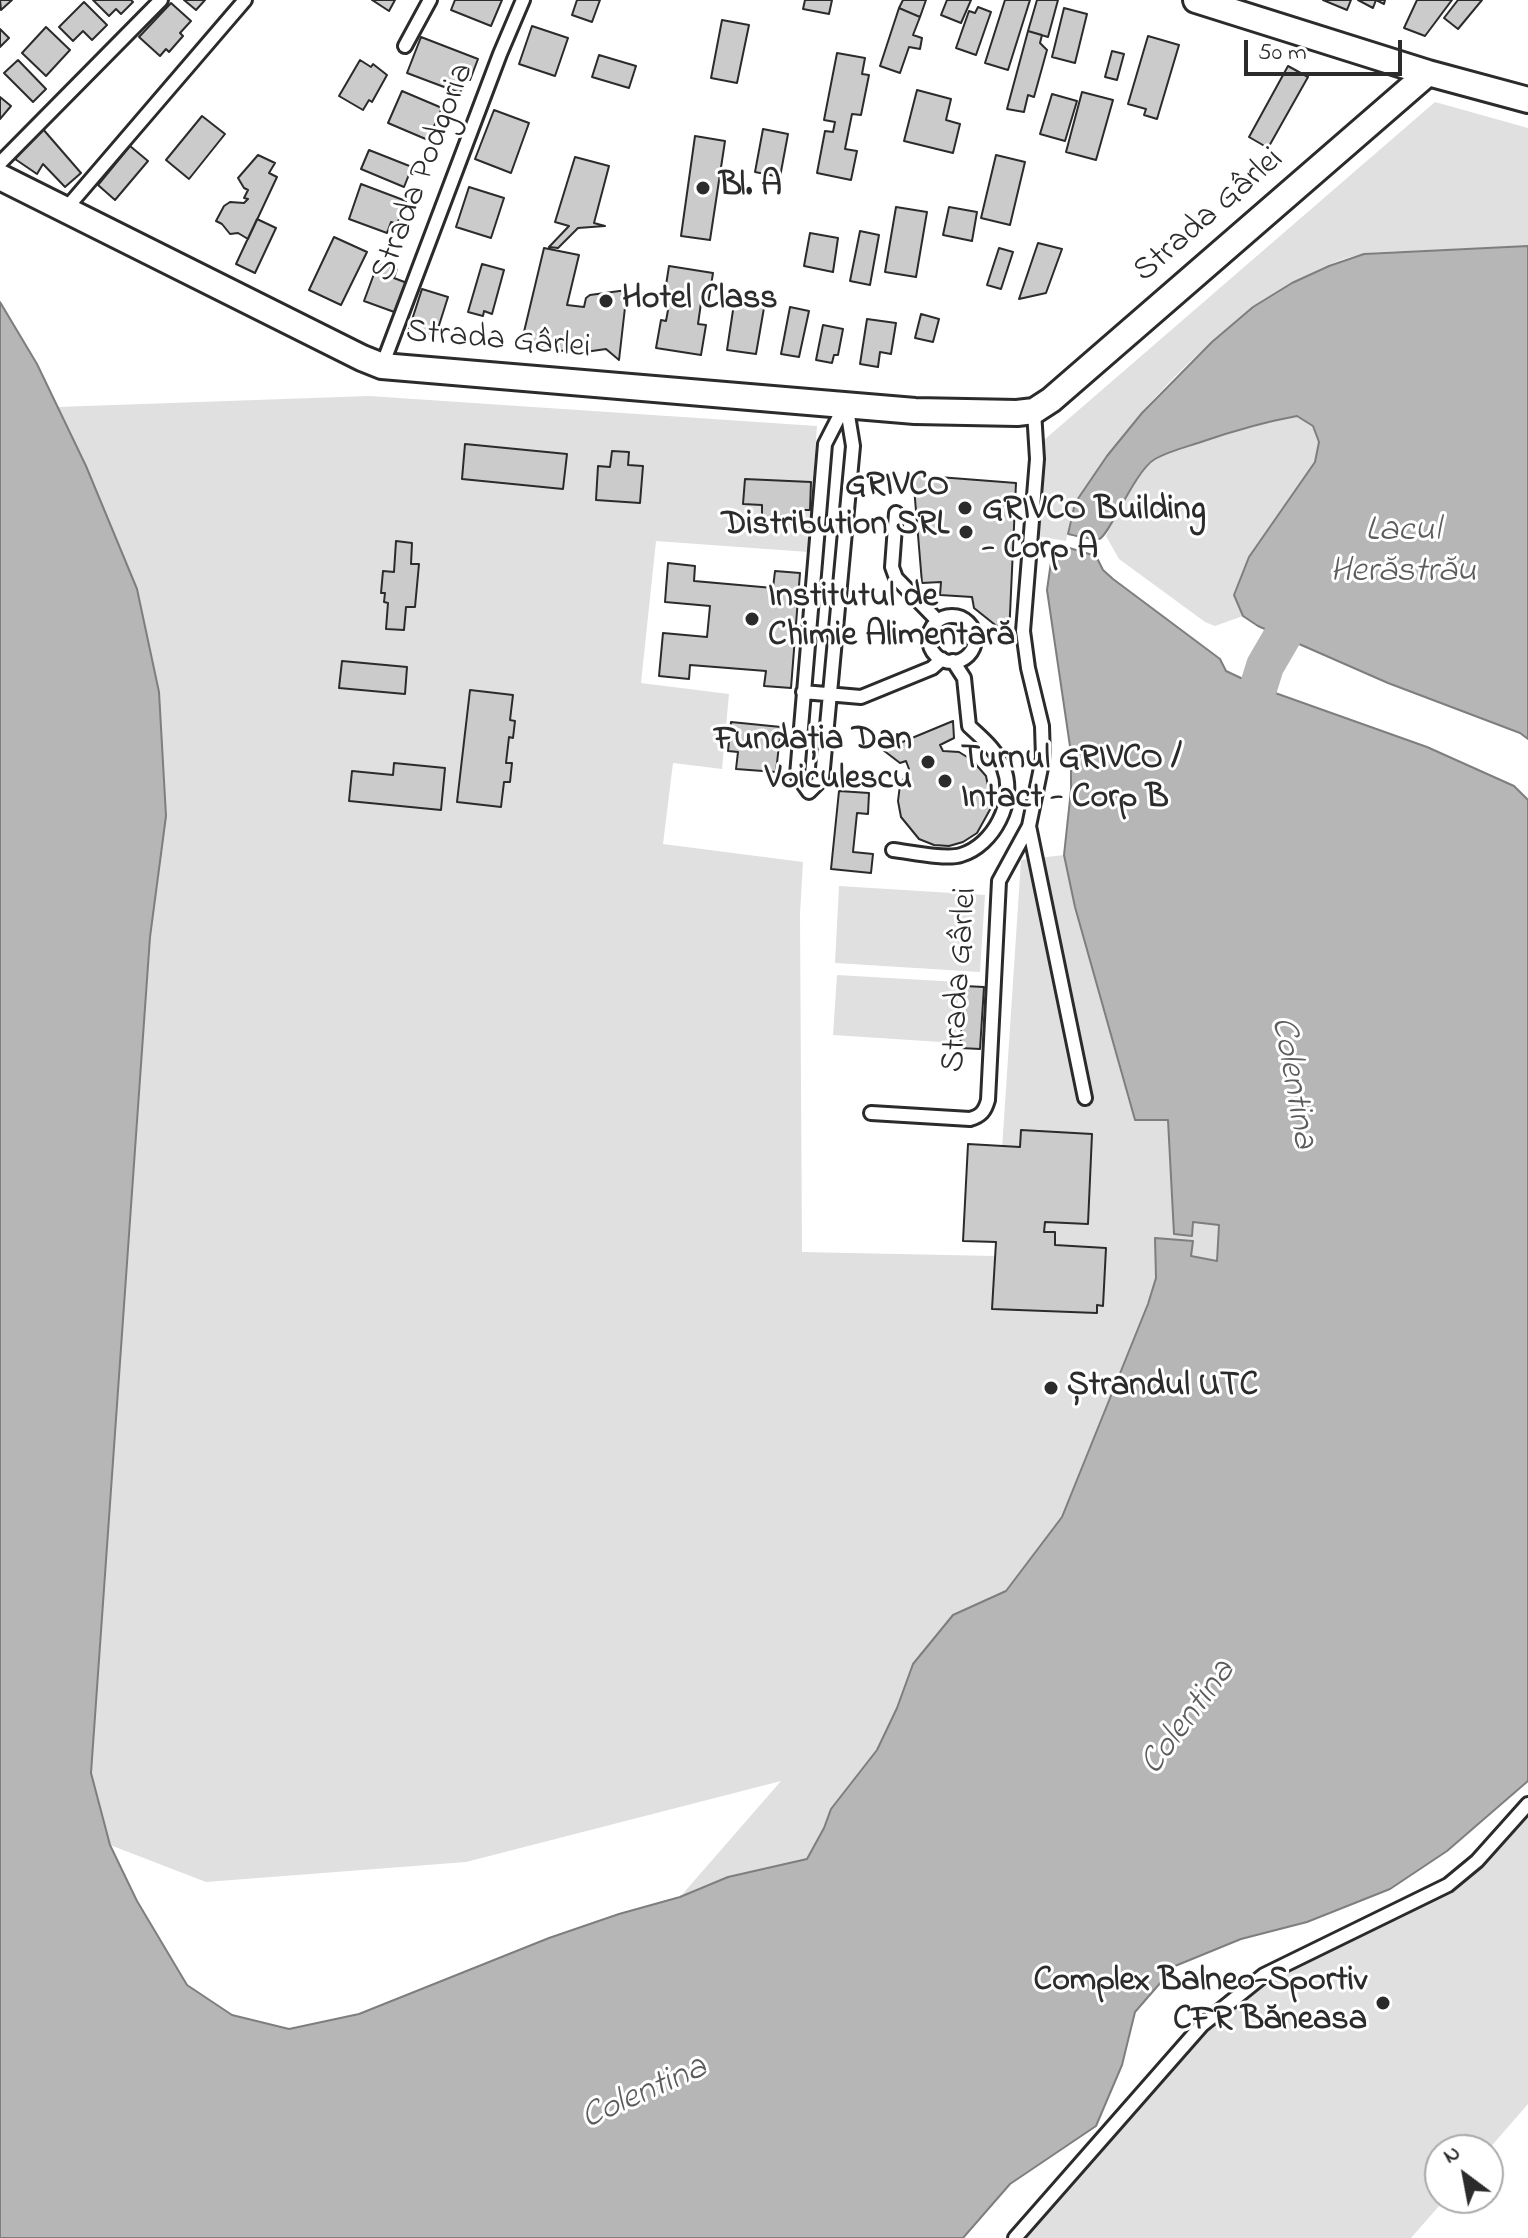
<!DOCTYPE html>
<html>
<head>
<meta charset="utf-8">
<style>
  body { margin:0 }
  #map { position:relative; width:1528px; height:2238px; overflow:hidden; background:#fff; font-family:"Indie Flower",sans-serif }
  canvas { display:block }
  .north { position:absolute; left:1424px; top:2134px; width:80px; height:80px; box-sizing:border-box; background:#fff; border:2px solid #aaa; border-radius:50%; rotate:328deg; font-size:22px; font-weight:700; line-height:32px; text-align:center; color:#2b2b2b }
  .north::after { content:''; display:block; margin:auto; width:28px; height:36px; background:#2b2b2b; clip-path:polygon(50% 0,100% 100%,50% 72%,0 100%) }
  .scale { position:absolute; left:1244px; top:40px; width:158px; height:36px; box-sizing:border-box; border:4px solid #2b2b2b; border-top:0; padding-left:10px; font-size:24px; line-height:28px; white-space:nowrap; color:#2b2b2b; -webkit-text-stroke:6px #fff; paint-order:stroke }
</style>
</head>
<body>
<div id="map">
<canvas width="1528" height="2238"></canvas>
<div class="north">N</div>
<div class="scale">50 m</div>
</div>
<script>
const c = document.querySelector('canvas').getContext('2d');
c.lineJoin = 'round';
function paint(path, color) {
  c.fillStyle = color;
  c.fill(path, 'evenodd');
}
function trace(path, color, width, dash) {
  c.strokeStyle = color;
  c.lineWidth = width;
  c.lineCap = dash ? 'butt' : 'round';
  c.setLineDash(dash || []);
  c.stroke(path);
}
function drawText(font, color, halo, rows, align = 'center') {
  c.font = font + ' "Indie Flower",sans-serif';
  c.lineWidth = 6;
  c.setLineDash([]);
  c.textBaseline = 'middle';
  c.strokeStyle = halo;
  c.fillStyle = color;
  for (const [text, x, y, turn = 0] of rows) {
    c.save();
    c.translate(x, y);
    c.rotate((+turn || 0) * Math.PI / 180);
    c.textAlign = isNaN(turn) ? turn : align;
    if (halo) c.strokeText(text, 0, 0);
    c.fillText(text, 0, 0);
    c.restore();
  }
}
paint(new Path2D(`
  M 1435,102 L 1528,128 L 1528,246 C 1489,247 1451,249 1412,251 C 1396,252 1379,251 1363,254 C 1260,275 1114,422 1071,517 C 1068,524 1068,533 1066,541 L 1031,535 L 1037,451 L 1044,440 Z
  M 369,396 L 817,426 L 808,552 L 656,541 L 641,683 L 729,694 L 722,769 L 673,763 L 663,844 L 803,862 L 800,914 L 802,1252 L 995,1256 L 1021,860 L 1064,855 L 1075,907 L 1134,1120 L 1168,1120 L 1174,1234 L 1192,1222 L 1220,1225 L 1217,1261 L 1191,1256 L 1193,1241 L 1155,1238 L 1156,1278 L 1148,1304 L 1062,1517 L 1005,1591 L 953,1615 L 913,1664 L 897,1708 L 877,1750 L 831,1809 L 824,1828 L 807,1859 L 728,1877 L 680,1897 L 781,1781 L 466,1862 L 206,1882 L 110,1845 L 91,1773 L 150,937 L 166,816 L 159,692 L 137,589 L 57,407 Z
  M 1297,416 L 1313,426 L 1319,442 L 1315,462 L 1249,557 L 1234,594 L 1243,616 L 1215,626 L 1205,622 L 1119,559 L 1106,536 C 1117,514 1126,490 1142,471 C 1164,444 1261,423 1297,416 Z
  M 839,886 L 985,895 L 980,972 L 835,963 Z
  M 837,975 L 959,982 L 956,1043 L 833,1035 Z
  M 1528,1815 L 1528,2104 L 1488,2150 L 1440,2150 L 1440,2198 L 1446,2198 L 1411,2238 L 1026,2238 L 1209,2027 L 1267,1980 L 1449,1892 L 1505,1842 Z`), '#e0e0e0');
const water = new Path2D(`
  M 1528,246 L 1528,739 L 1520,733 L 1388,683 L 1258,626 L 1243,616 L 1234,595 L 1249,557 L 1315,462 L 1319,442 L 1313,426 L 1297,416 C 1264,422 1233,431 1201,442 C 1186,447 1169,451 1155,459 C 1134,471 1109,537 1099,539 C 1090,540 1077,536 1068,534 L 1075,503 L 1107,456 L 1142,413 L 1212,342 L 1253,307 L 1292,283 L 1329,266 L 1364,254 Z
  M 0,302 L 37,364 L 86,466 L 137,589 L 159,692 L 166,816 L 150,937 L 91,1773 L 110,1845 L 137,1901 L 187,1985 L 232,2015 L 289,2029 L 359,2014 L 549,1938 L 619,1914 L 680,1897 L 728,1877 L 807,1859 L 824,1828 L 831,1809 L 877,1750 L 897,1708 L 913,1664 L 953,1615 L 1006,1591 L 1062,1517 L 1148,1304 L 1156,1278 L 1155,1238 L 1193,1241 L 1191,1256 L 1217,1261 L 1219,1225 L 1193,1222 L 1192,1236 L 1174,1234 L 1168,1120 L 1135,1120 L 1075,907 L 1064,855 L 1071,790 L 1071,753 L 1047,590 L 1052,555 L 1066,547 L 1096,556 L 1103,570 L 1113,579 L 1220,659 L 1226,671 L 1243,679 L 1248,676 L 1264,684 L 1264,689 L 1427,747 L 1514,786 L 1528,800 L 1528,1781 L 1447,1851 L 1390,1889 L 1307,1922 L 1241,1939 L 1175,1966 L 1135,2012 L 1122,2065 L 1096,2126 L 1010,2184 L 963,2238 L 0,2238 Z`);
paint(water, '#b6b6b6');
trace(water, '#7e7e7e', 2);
trace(new Path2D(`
  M 1245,731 L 1265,666 L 1308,592`), '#b6b6b6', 38);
const building = new Path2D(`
  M 0,0 L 12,0 L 1,10 Z
  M 93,0 L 131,0 L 133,2 L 121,14 L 116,9 L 109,16 Z
  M 184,0 L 205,0 L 196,10 Z
  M 372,0 L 395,0 L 389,11 Z
  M 455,0 L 502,0 L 491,26 L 451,10 Z
  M 577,0 L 600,0 L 592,22 L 572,15 Z
  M 805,0 L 832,0 L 829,14 L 803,9 Z
  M 903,0 L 926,0 L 920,17 L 899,8 Z
  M 947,0 L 971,0 L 961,23 L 941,15 Z
  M 1005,0 L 1030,0 L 1008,70 L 985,63 Z
  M 1037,0 L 1058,0 L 1048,37 L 1028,31 Z
  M 1323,0 L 1351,0 L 1347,10 Z
  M 1358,0 L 1385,0 L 1384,4 L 1376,0 L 1373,8 Z
  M 1417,0 L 1452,0 L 1425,36 L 1404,28 Z
  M 1458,0 L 1482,0 L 1458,29 L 1444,18 Z
  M 84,2 L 107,25 L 92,40 L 83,31 L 73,41 L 59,27 Z
  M 171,3 L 191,21 L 180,33 L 183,36 L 169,52 L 166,49 L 160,56 L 139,37 Z
  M 978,7 L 991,12 L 976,55 L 956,48 L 969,11 L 975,13 Z
  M 899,8 L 920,17 L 913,35 L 922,38 L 920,49 L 909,47 L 900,73 L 880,66 Z
  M 1064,8 L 1087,14 L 1075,63 L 1052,57 Z
  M 722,20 L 749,25 L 737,83 L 711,78 Z
  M 532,26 L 568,38 L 555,76 L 519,64 Z
  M 46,27 L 70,50 L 46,76 L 22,53 Z
  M 0,29 L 9,38 L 0,47 Z
  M 1028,31 L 1042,35 L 1040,43 L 1047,50 L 1034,97 L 1028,95 L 1024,112 L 1007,109 Z
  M 1148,36 L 1179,45 L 1157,119 L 1144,115 L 1146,109 L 1128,104 Z
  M 421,37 L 478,59 L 470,80 L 466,78 L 460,93 L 407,73 Z
  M 1112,51 L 1124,54 L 1117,80 L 1105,77 Z
  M 837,53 L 865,58 L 862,74 L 869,75 L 861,115 L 852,114 L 845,149 L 857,151 L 851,180 L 817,173 L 825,131 L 833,132 L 835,122 L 824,120 Z
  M 599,55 L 636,66 L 629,88 L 592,77 Z
  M 18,60 L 46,89 L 33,102 L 4,73 Z
  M 360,60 L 371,67 L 373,64 L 387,75 L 372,102 L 369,100 L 363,110 L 339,96 Z
  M 1288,66 L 1308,77 L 1268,148 L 1249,137 Z
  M 917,90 L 951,99 L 946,120 L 960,124 L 953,153 L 904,141 Z
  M 402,91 L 442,108 L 428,140 L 388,123 Z
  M 1082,92 L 1113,100 L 1096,160 L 1066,152 Z
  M 1052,94 L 1077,101 L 1065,141 L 1040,134 Z
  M 0,97 L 11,106 L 0,119 Z
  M 494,110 L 529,123 L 511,173 L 475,159 Z
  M 202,116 L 225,134 L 189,179 L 166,160 Z
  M 42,128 L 81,173 L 65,187 L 43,164 L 37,174 L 15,159 Z
  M 763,129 L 788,134 L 780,177 L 755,172 Z
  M 695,136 L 725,141 L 710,240 L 681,236 Z
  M 130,146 L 148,161 L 115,200 L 98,185 Z
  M 369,150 L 412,167 L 404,187 L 361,169 Z
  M 258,155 L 275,163 L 269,173 L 277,177 L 248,239 L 238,233 L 230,234 L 222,224 L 216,221 L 224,206 L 230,202 L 244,203 L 248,199 L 244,198 L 248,190 L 244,188 L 238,178 Z
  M 996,155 L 1025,162 L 1010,225 L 981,218 Z
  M 575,157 L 609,166 L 594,223 L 605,226 L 578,228 L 558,248 L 549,247 L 569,226 L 555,222 Z
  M 361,184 L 406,201 L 397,224 L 391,222 L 387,233 L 349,219 Z
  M 469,187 L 504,198 L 491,238 L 456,227 Z
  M 896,207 L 927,212 L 916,277 L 885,272 Z
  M 949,207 L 977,212 L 972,241 L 943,235 Z
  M 257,219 L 276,228 L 255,273 L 236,264 Z
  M 860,231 L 879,235 L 870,285 L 850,281 Z
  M 810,233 L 838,238 L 833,272 L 804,266 Z
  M 334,237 L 367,252 L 341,305 L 309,290 Z
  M 1038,243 L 1062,249 L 1046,293 L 1019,299 Z
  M 544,248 L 579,255 L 567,305 L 584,307 L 586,298 L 590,295 L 627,290 L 619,360 L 606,349 L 585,352 L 547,350 L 523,336 Z
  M 999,248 L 1013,252 L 1001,289 L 987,285 Z
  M 378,263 L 397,269 L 394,278 L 407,283 L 397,313 L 364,301 Z
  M 482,264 L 504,270 L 492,314 L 484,311 L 483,316 L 468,312 Z
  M 669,266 L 713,273 L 708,304 L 701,303 L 698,324 L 706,325 L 701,355 L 656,348 L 661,320 L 666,321 L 670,299 L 664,298 Z
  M 422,289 L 448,297 L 435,338 L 409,329 Z
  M 735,297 L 765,302 L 756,354 L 727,350 Z
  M 790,307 L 809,311 L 799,357 L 781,354 Z
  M 921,314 L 939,319 L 933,342 L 915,338 Z
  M 867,319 L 896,323 L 891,354 L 880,352 L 878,367 L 860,364 Z
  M 823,325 L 843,329 L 838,355 L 834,355 L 832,363 L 816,360 Z
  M 465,444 L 567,454 L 563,489 L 462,479 Z
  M 612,451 L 629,452 L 628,465 L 643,466 L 640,503 L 596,500 L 598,466 L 610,467 Z
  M 913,475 L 1016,483 L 1009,636 L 974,608 L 972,597 L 940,595 L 941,582 L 922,583 Z
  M 745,479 L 811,482 L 810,510 L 803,510 L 802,520 L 762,519 L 762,505 L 743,504 Z
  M 396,541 L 412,543 L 411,564 L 419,564 L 415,607 L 406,607 L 404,630 L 386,629 L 388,603 L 384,602 L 385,593 L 381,593 L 383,571 L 394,572 Z
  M 668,563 L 695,566 L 694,581 L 773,588 L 775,571 L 800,573 L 791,688 L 764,686 L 766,671 L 690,665 L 689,679 L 659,676 L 663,633 L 707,637 L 710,606 L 665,602 Z
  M 342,661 L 407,667 L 405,694 L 339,688 Z
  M 470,690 L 513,695 L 510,720 L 515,721 L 513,738 L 509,737 L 506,763 L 512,763 L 510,782 L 504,782 L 501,807 L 457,802 Z
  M 953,721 L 954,738 L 940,745 L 943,751 L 959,752 L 972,760 L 986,776 L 992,806 L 977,833 L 963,842 L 949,846 L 934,845 L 919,839 L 901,817 L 898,801 L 900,785 L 909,769 L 906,761 L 900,763 L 883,750 Z
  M 731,722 L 781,727 L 776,772 L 736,769 L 738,752 L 728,751 Z
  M 394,763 L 445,768 L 441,810 L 349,801 L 352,771 L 393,775 Z
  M 839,791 L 869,793 L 868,814 L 857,813 L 853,852 L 873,854 L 871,873 L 831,869 Z
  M 964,986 L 984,987 L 980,1049 L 960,1048 Z
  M 1021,1130 L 1092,1134 L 1088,1224 L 1045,1222 L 1044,1232 L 1055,1232 L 1055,1245 L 1106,1248 L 1103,1306 L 1097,1305 L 1097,1313 L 992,1309 L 996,1242 L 963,1241 L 968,1144 L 1020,1147 Z`);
paint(building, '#cbcbcb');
trace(building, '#2b2b2b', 2);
const lane = new Path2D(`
  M 405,46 L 430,0
  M 0,163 L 161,0
  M 64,211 L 245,0
  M 382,366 L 500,54 L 523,0
  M 846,403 L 853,446 L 822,779 L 809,792 L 797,775 L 825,444 Z
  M 896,513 L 892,567 L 896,578 L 938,621
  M929 639a23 23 0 1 1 46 0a23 23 0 1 1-46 0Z
  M 803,692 L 861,697 L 932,668 L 942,659
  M 1029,826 L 1085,1098
  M 893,850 C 910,852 946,860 961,855 C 994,845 1016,801 1004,769 C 997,750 983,739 969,726 L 964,678 L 953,661
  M 871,1113 L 970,1119 C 981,1116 985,1111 988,1100 L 999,881 L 1029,826 L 1043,758 L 1042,726 L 1028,668 L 1023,631 L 1037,459 L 1034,411
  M 1015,2238 L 1202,2025 L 1264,1975 L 1448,1885 L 1477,1861 L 1528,1804`);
const street = new Path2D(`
  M 1196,0 L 1428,73 L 1528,100
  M 0,177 L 362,358 L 382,366 L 915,411 L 1017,413 L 1034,411 L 1051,400 L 1428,73`);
trace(lane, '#2b2b2b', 18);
trace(street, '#2b2b2b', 30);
trace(lane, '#fff', 12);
trace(street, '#fff', 24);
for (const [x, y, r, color] of [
  [703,188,8,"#2b2b2b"],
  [606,301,8,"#2b2b2b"],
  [965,508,8,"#2b2b2b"],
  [966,532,8,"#2b2b2b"],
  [752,619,8,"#2b2b2b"],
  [928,762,8,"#2b2b2b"],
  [945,781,8,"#2b2b2b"],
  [1051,1388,8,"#2b2b2b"],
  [1383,2003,8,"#2b2b2b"]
]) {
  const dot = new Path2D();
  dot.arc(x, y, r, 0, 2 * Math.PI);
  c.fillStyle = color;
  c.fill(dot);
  trace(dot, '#fff', 3);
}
drawText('34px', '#2b2b2b', '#fff', [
  ["Strada Podgoria",425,173,-69],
  ["Strada Gârlei",1210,217,-41],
  ["Strada Gârlei",498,342,5],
  ["Strada Gârlei",962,980,-86]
]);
drawText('bold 34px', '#2b2b2b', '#fff', [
  ["Bl. A",719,188],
  ["Hotel Class",622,301],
  ["GRIVCO",949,488,"right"],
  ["Distribution SRL",949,527,"right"],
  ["GRIVCO Building",982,512],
  ["- Corp A",982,551],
  ["Institutul de",768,599],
  ["Chimie Alimentară",768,638],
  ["Fundația Dan",912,742,"right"],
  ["Voiculescu",912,781,"right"],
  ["Turnul GRIVCO /",961,761],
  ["Intact - Corp B",961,800],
  ["Ștrandul UTC",1067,1388],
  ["Complex Balneo-Sportiv",1367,1983,"right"],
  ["CFR Băneasa",1367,2022,"right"]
], 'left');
drawText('italic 36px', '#5c5c5c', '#fff', [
  ["Lacul",1403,533],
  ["Herăstrău",1403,574],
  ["Colentina",1291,1083,80],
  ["Colentina",1190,1719,-53],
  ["Colentina",645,2095,-24]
]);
</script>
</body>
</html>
